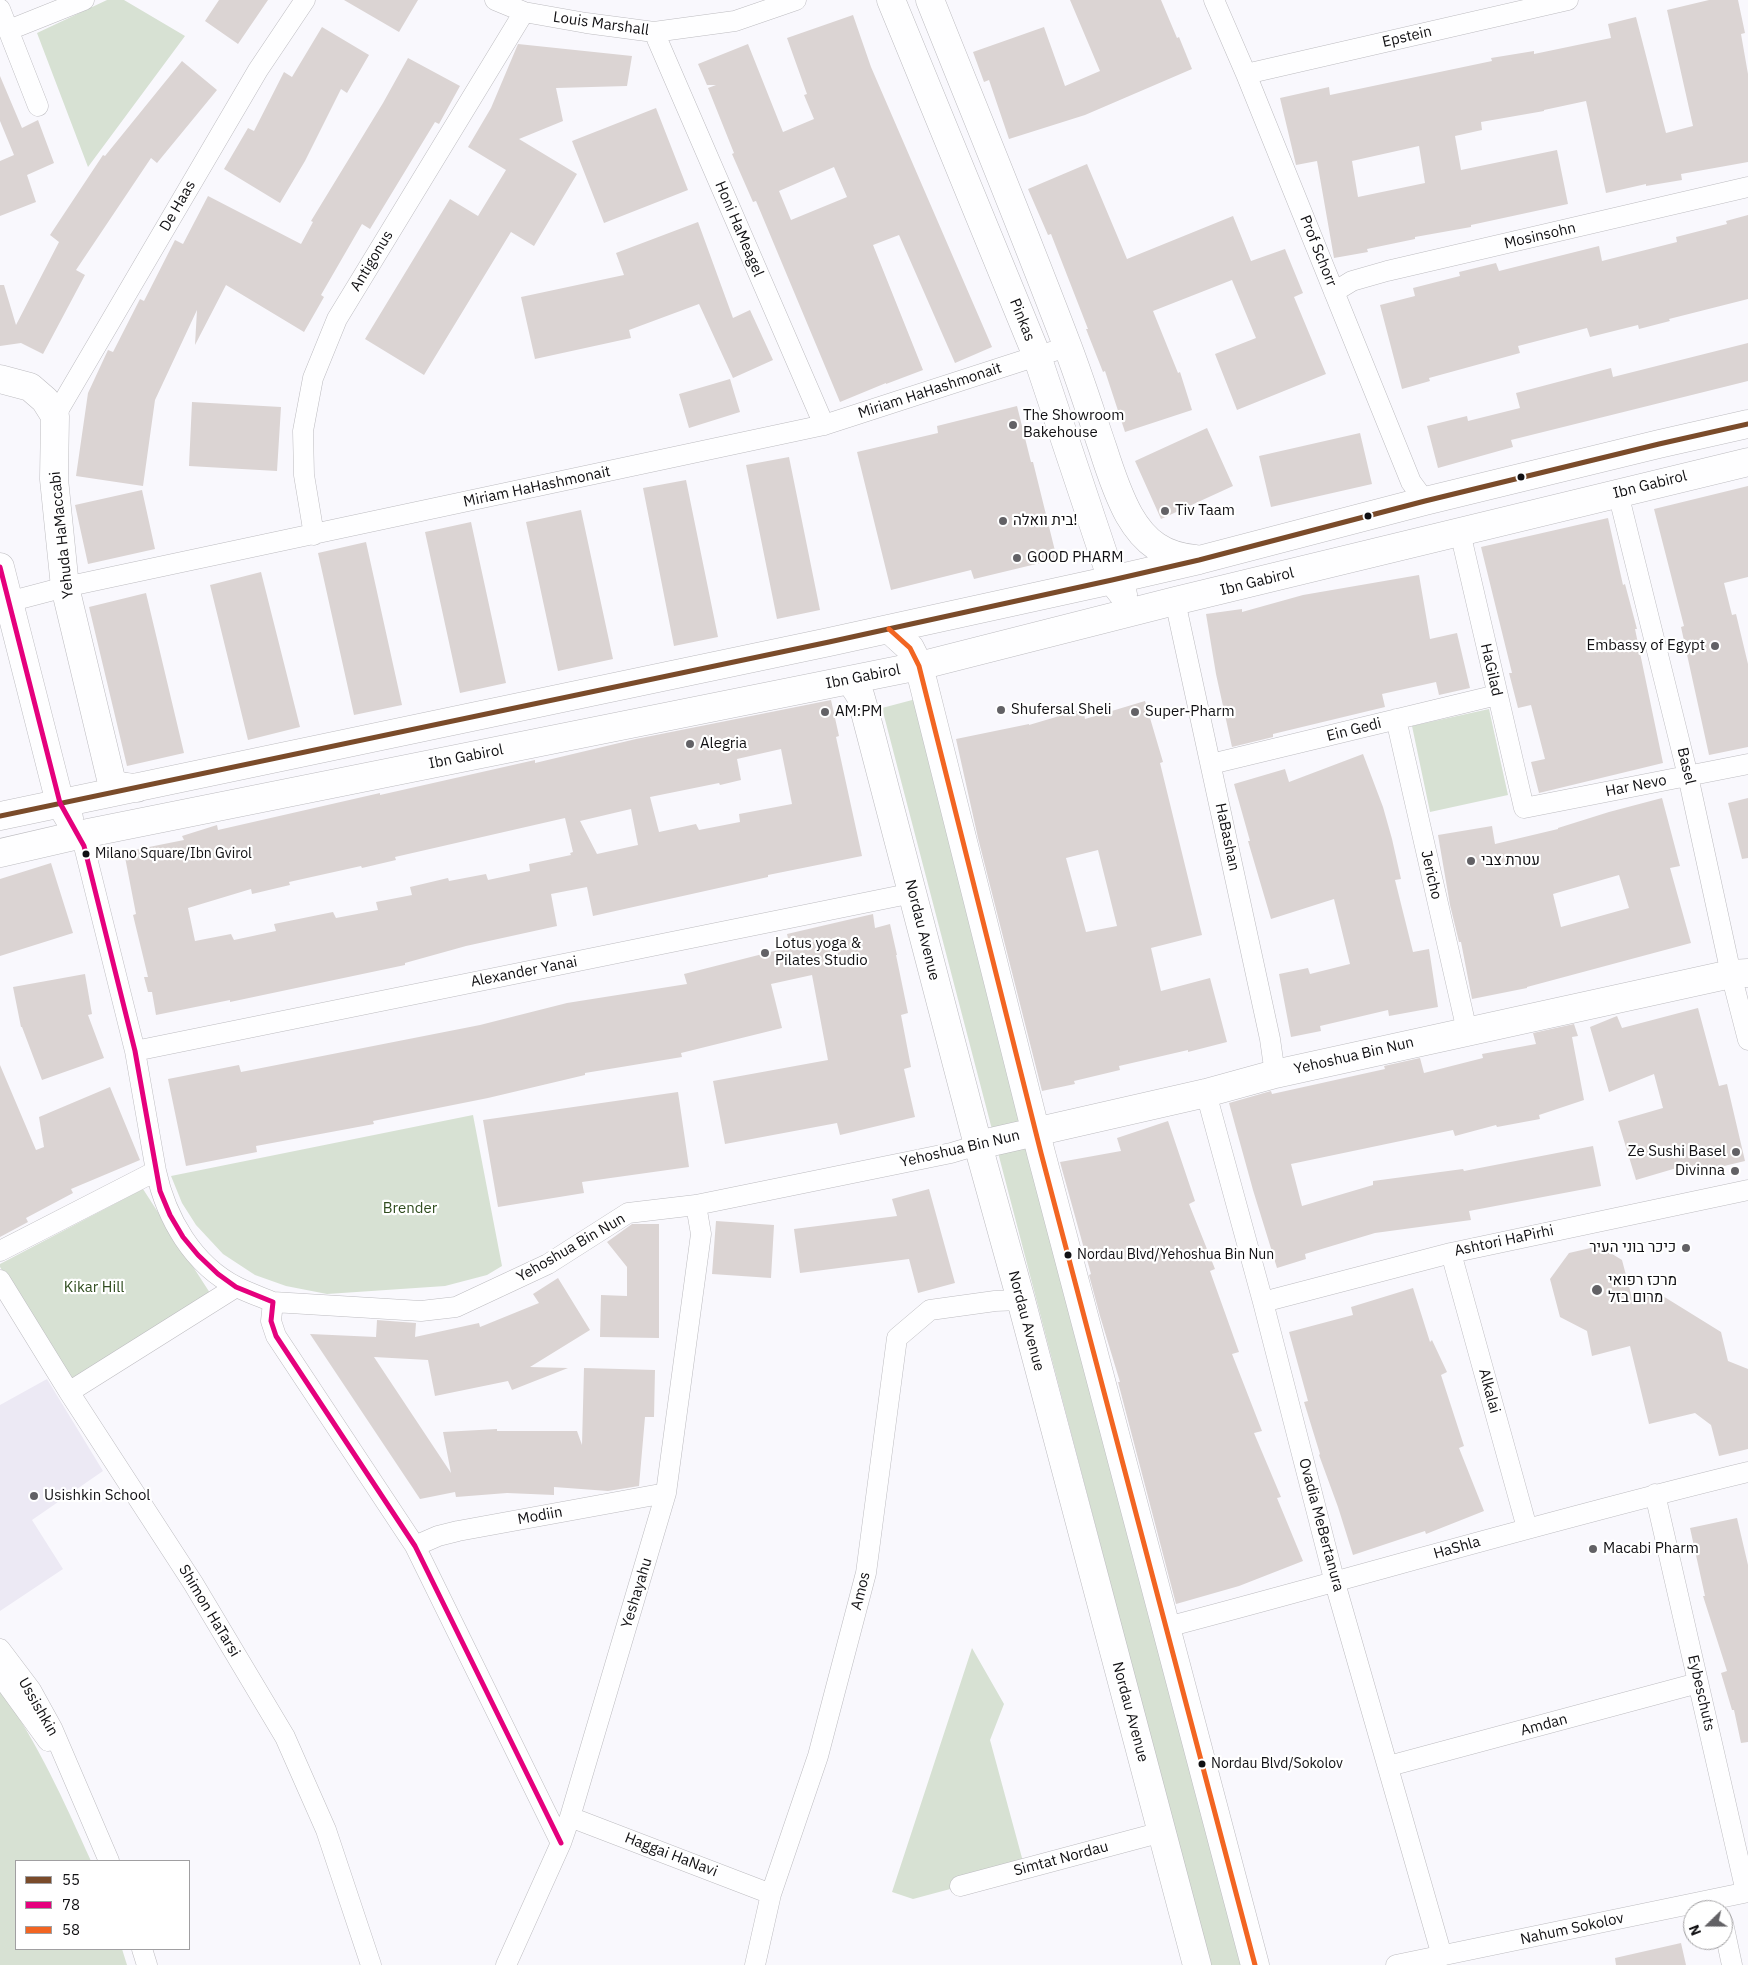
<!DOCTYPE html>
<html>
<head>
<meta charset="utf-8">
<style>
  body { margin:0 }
  #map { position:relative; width:1748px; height:1965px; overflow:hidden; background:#f9f8fd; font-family:"IBM Plex Sans",sans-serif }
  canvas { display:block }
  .legend { position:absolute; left:15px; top:1860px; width:175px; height:90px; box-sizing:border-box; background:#fff; border:1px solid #a09fa1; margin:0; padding:6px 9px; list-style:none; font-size:15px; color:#111013 }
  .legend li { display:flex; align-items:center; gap:10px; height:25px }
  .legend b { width:25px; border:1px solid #a09fa1 }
  .north { position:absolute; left:1683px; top:1900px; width:50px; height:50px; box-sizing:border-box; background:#fff; border:1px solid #a09fa1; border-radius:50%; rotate:248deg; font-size:14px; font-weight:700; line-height:20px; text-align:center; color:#111013 }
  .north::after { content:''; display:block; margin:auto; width:18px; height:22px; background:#626165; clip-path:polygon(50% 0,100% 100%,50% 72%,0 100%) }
</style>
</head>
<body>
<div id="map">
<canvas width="1748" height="1965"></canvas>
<ul class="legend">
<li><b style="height:6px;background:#7a4b2a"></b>55</li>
<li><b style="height:6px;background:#e5007d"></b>78</li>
<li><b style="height:6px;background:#f26522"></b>58</li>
</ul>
<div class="north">N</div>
</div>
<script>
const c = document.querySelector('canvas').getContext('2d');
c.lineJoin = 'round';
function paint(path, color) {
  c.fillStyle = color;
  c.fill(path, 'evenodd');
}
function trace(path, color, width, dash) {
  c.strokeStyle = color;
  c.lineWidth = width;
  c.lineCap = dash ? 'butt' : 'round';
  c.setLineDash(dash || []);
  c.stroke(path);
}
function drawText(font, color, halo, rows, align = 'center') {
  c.font = font + ' "IBM Plex Sans",Heebo,sans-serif';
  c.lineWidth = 4.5;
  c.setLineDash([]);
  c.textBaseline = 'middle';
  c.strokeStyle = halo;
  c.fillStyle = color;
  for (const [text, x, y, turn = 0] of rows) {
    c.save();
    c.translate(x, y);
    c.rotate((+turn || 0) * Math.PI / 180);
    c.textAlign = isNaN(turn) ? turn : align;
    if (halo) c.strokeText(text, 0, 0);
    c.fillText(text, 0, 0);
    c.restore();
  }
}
paint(new Path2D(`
  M 47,1379 L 103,1471 L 32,1520 L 63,1569 L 0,1611 L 0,1405 Z`), '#ece9f4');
paint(new Path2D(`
  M 107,0 L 124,0 L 185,36 L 88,167 L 37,33 Z
  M 916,699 L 1245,1965 L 1210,1965 L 882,708 Z
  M 1489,709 L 1508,795 L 1430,812 L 1412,726 Z
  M 473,1115 L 502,1266 L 487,1275 L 445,1286 L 327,1294 L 286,1286 L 255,1275 L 223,1254 L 196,1225 L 182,1203 L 171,1176 Z
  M 143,1189 L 210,1293 L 71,1379 L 0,1267 L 0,1264 Z
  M 972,1648 L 1004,1704 L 990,1740 L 1025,1869 L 913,1899 L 892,1892 Z
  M 0,1689 C 39,1745 63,1799 91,1861 L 16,1861 L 16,1949 L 122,1949 L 127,1965 L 0,1965 Z`), '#d7e1d3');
paint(new Path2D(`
  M 219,0 L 268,0 L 238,44 L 205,21 Z
  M 344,0 L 418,0 L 399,32 Z
  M 1070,0 L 1161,0 L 1177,38 L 1179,37 L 1192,69 L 1085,115 L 1009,139 L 989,80 L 984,82 L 973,52 L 1044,27 L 1065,86 L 1100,71 Z
  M 1709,0 L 1738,0 L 1745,33 L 1741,34 L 1748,74 L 1748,162 L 1681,174 L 1682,180 L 1646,186 L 1646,184 L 1606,193 L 1586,101 L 1544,110 L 1544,111 L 1481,122 L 1482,130 L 1455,136 L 1461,170 L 1557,150 L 1568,204 L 1471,225 L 1471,227 L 1415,237 L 1415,239 L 1367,249 L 1368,252 L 1334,258 L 1317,161 L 1296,165 L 1280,98 L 1329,87 L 1330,95 L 1492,61 L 1491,58 L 1534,51 L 1534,54 L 1611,38 L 1608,24 L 1636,17 L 1666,133 L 1693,126 L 1667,10 ZM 1419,146 L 1425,183 L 1358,197 L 1352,161 Z
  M 853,15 L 871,67 L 992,347 L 955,363 L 899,235 L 873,245 L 923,370 L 886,384 L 886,383 L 840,402 L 756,201 L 753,202 L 732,154 L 734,153 L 708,88 L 716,85 L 707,85 L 698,64 L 748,44 L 783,132 L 814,119 L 804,95 L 807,94 L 787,38 ZM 834,167 L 847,197 L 791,220 L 779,191 Z
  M 322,27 L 369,55 L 347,93 L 341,89 L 305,161 L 280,203 L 224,169 L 248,128 L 254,131 L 284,72 L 292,77 Z
  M 518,44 L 632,56 L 627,86 L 556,88 L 563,121 L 519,139 L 577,174 L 534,246 L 511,232 L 424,375 L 365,339 L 450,199 L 478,216 L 506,170 L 468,147 L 491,108 Z
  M 408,58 L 460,86 L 439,124 L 435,122 L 370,229 L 362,224 L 321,295 L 324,297 L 304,332 L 226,285 L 195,345 L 197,310 L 155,400 L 143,486 L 76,476 L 88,393 L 108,350 L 113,352 L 140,299 L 144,301 L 175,240 L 183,244 L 208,196 L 301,244 L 313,222 L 311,221 L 383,103 Z
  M 182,61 L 217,90 L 157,163 L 151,158 L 76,270 L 85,275 L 43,354 L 21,343 L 0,346 L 0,285 L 4,285 L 16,325 L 59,242 L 50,235 L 103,155 L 105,156 Z
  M 0,76 L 22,128 L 38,120 L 54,163 L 27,175 L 36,202 L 0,216 L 0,161 L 14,155 L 0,121 Z
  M 656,108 L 688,190 L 604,223 L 572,141 Z
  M 1087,164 L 1127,259 L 1233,216 L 1251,261 L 1285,249 L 1303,293 L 1294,297 L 1326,374 L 1237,410 L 1215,354 L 1256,338 L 1232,280 L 1153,311 L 1178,373 L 1180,372 L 1192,410 L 1125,432 L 1105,371 L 1103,372 L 1086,329 L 1088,329 L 1051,234 L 1048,235 L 1028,189 Z
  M 1748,215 L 1748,299 L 1669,319 L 1670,321 L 1639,329 L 1638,325 L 1590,337 L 1587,328 L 1518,346 L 1520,353 L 1429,378 L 1430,381 L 1402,389 L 1380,305 L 1415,296 L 1413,288 L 1460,276 L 1459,272 L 1496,263 L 1499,271 L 1599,246 L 1602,261 L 1677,242 L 1676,237 L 1727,224 L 1726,221 Z
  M 698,222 L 733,318 L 750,310 L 773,360 L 733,378 L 699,304 L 629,330 L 631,338 L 535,359 L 521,297 L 624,275 L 616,253 Z
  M 1748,343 L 1748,381 L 1511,440 L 1513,447 L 1438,468 L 1427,426 L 1467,416 L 1468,421 L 1520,408 L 1516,393 L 1611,368 L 1613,377 Z
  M 730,379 L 740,412 L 689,428 L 679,394 Z
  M 192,402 L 281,407 L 277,471 L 189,466 Z
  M 1017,406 L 1031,462 L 1033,462 L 1057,559 L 974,579 L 971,570 L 891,590 L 857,452 L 938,433 L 937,426 Z
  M 1207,428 L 1233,486 L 1161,519 L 1135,461 Z
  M 1360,433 L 1372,484 L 1271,507 L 1259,456 Z
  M 789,457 L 820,610 L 777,619 L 746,465 Z
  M 686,480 L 718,637 L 674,646 L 643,488 Z
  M 1748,486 L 1748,577 L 1724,583 L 1732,615 L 1736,614 L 1748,664 L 1748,747 L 1709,755 L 1681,627 L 1684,626 L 1654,509 Z
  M 142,490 L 155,549 L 88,564 L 75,505 Z
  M 581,510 L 613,659 L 558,671 L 526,522 Z
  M 1608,518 L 1623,585 L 1625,584 L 1637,629 L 1635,629 L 1663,763 L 1539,793 L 1531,762 L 1545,759 L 1531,705 L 1518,708 L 1509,673 L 1512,673 L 1481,547 Z
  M 471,522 L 506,683 L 460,693 L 425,532 Z
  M 366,542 L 402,705 L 354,715 L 318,553 Z
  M 261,572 L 300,727 L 248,740 L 210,585 Z
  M 1419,575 L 1430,639 L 1457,633 L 1470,688 L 1439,695 L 1436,682 L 1382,694 L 1385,707 L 1273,734 L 1273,737 L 1232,747 L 1216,674 L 1206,614 L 1242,609 L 1242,612 L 1303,595 Z
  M 146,593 L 184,753 L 127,766 L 89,607 Z
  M 831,700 L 839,736 L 836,737 L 862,856 L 768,875 L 768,877 L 593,916 L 587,887 L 551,894 L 557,926 L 466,946 L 405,963 L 405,965 L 230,1002 L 230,1000 L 156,1015 L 152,992 L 148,992 L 144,977 L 148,977 L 133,915 L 136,914 L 124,852 L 184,840 L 182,836 L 217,825 L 218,830 L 380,793 L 380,795 L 535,760 L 535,763 L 636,739 ZM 781,749 L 792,804 L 739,814 L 740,822 L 699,830 L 696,824 L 659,832 L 650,797 L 719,783 L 720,785 L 741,780 L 737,759 ZM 631,809 L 638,845 L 597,854 L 580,821 ZM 565,818 L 573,852 L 570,853 L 571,855 L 529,864 L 530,871 L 488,880 L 486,874 L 449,881 L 448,878 L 410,887 L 412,895 L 376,902 L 378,910 L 336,918 L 333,912 L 274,924 L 276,931 L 234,940 L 231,934 L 195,941 L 188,908 L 251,889 L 252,894 L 290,885 L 289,882 L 361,866 L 362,868 L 396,860 L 395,857 Z
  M 1145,701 L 1163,762 L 1160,763 L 1202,935 L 1151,948 L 1161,991 L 1210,978 L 1227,1042 L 1188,1052 L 1188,1050 L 1119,1066 L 1120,1070 L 1074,1081 L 1075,1084 L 1042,1091 L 978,838 L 956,739 L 1029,724 L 1029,725 L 1083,709 L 1085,719 ZM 1098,850 L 1117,926 L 1086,932 L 1066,858 Z
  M 1363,754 L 1383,807 L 1392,839 L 1401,879 L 1395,880 L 1413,952 L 1429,949 L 1438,1007 L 1389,1016 L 1388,1010 L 1320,1026 L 1321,1031 L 1291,1037 L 1279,974 L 1308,968 L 1310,974 L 1350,964 L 1334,899 L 1271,919 L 1248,841 L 1250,841 L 1234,784 L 1285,769 L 1289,782 Z
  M 1662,798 L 1680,866 L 1670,868 L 1691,943 L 1527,987 L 1527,988 L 1472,999 L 1461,942 L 1459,942 L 1450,905 L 1438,835 L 1492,826 L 1495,844 L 1558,829 L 1558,828 L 1609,812 ZM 1619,875 L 1629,908 L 1561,927 L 1553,894 Z
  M 1748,798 L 1748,858 L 1742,859 L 1728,803 Z
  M 51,863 L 73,933 L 0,956 L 0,879 Z
  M 873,914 L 875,928 L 890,924 L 897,955 L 896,955 L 908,1013 L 901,1015 L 911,1067 L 904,1069 L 915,1117 L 840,1135 L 837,1123 L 725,1144 L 713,1081 L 828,1060 L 812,975 L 771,984 L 782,1028 L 681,1053 L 682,1057 L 585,1073 L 585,1075 L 488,1098 L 373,1121 L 374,1124 L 256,1146 L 257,1152 L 186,1166 L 168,1079 L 239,1065 L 241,1072 L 480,1025 L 567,1003 L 687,984 L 684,974 L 790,947 L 787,934 Z
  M 85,974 L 92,1014 L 88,1015 L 104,1058 L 42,1080 L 22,1027 L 21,1027 L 13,987 Z
  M 1698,1008 L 1719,1086 L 1727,1084 L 1745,1161 L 1682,1176 L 1680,1167 L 1636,1180 L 1618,1121 L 1663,1108 L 1654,1074 L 1609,1092 L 1590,1027 L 1617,1016 L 1622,1028 Z
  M 1574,1024 L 1578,1036 L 1572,1037 L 1584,1100 L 1539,1115 L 1540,1119 L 1497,1127 L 1496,1125 L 1455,1136 L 1453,1130 L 1291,1164 L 1302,1206 L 1373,1185 L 1373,1181 L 1463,1169 L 1464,1171 L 1593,1146 L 1601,1186 L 1469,1211 L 1471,1220 L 1375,1233 L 1305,1254 L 1306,1259 L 1277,1268 L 1253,1190 L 1229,1103 L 1271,1091 L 1272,1094 L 1385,1069 L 1384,1066 L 1420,1058 L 1424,1073 L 1483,1058 L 1482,1054 L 1536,1044 L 1533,1033 Z
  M 0,1065 L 36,1150 L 44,1147 L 39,1117 L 110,1087 L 140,1160 L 71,1189 L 73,1193 L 26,1218 L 28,1222 L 0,1237 Z
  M 678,1092 L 689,1167 L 582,1182 L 584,1193 L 498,1207 L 483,1120 Z
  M 1168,1121 L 1195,1201 L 1189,1204 L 1215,1269 L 1210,1271 L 1239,1352 L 1232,1354 L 1262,1431 L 1254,1433 L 1281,1497 L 1277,1498 L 1303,1561 L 1239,1586 L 1176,1604 L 1118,1382 L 1120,1382 L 1100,1316 L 1089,1275 L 1091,1274 L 1060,1162 L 1121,1151 L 1117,1138 Z
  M 929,1189 L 955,1283 L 918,1293 L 909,1259 L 800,1273 L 794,1229 L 897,1216 L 892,1199 Z
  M 716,1221 L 774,1225 L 771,1278 L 712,1274 Z
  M 632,1224 L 659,1224 L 659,1338 L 600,1337 L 601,1295 L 627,1296 L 627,1267 L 607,1242 Z
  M 1599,1246 L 1622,1260 L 1632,1298 L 1658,1293 L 1721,1332 L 1728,1361 L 1748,1369 L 1748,1449 L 1719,1456 L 1711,1425 L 1695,1413 L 1649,1424 L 1630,1346 L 1592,1356 L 1587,1331 L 1560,1317 L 1550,1279 L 1569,1253 Z
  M 558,1278 L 590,1330 L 530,1367 L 568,1368 L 512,1390 L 508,1381 L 435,1396 L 428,1360 L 374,1357 L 451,1473 L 443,1432 L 497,1429 L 497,1431 L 577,1431 L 582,1445 L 584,1368 L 655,1370 L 654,1417 L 645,1417 L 639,1486 L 608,1491 L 554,1487 L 554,1495 L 507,1493 L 456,1497 L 455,1492 L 420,1499 L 310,1334 L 376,1337 L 377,1320 L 416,1323 L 415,1337 L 479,1323 L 480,1327 L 539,1303 L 533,1294 Z
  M 1413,1288 L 1430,1342 L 1432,1340 L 1447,1372 L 1441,1375 L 1464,1446 L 1459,1448 L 1484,1511 L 1426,1534 L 1425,1531 L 1353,1555 L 1338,1507 L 1319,1455 L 1320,1454 L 1304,1402 L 1308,1401 L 1289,1332 L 1353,1315 L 1351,1307 Z
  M 1737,1518 L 1748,1565 L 1748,1742 L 1741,1743 L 1734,1710 L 1732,1710 L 1721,1673 L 1727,1671 L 1703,1596 L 1705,1596 L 1690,1528 Z
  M 1681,1943 L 1686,1965 L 1616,1965 L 1615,1958 Z`), '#dbd4d3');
const street = new Path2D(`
  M 495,0 L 524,12 L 586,23 L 654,32 L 735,21 L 796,0
  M 1214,0 L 1246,74 L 1411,482 L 1425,501
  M 0,9 L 38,106
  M 9,30 L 84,0
  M 654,32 L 824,425
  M 1246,74 L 1568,0
  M 1334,292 L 1352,281 L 1387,271 L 1748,187
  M 55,416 L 258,70 L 305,0
  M 1618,493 L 1688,776 L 1731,974 L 1748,1040
  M 1460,532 L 1524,808 L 1748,764
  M 314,535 L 304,475 L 303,431 L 313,378 L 337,319 L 524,12
  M 1175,601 L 1270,1039 L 1275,1074
  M 0,604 L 65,587 L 824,425 L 1037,356 L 1068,347
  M 1396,719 L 1467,1031
  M 1211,764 L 1497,695
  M 78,835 L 84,846 L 135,1051 L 156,1171 C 166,1218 193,1265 237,1287 C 249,1293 261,1297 273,1302 L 271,1321 L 276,1336 L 415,1546 L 561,1843
  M 135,1051 L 913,893
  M 1206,1093 L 1263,1302 L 1335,1583 L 1442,1956
  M 0,1251 L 156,1171
  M 1451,1253 L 1527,1528
  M 0,1280 L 69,1392 L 193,1583 L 285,1737 L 326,1830 L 371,1965
  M 273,1302 L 421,1311 L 456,1307 L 548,1264 L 628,1213 L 696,1205 L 951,1153 L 978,1145
  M 1263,1302 L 1451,1253 L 1748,1190
  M 69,1392 L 236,1287
  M 1655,1494 L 1746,1892
  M 415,1546 L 438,1536 L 458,1531 L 666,1493
  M 1167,1627 C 1361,1576 1553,1519 1748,1472
  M 0,1649 L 31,1690 L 52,1728 L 109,1861
  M 0,1675 L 48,1741
  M 1389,1766 L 1698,1683
  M 570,1817 L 771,1894
  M 960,1886 L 1162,1832
  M 1723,1923 L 1732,1965
  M 142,1949 L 147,1965
  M 506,1965 L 561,1843 L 570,1817 L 666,1493 L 701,1234 L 696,1205
  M 755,1965 L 771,1894 L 818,1756 L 866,1573 L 897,1338 L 930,1310 L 995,1301 L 1021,1300
  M 1396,1965 L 1748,1892`);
const secondary = new Path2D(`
  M 891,0 L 1037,356 L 1112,580 L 1123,594
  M 930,0 C 976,115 1023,229 1067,345 C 1080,379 1091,414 1103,449 C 1110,471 1118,495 1129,515 C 1145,543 1164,556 1195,559
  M 0,379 L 30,387 L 45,400 L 55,416 L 54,479 L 65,587 L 111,779 C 117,788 127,787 137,788
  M 0,567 L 60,803 L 69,818
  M 889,629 L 910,648 L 919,666 L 1041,1153 L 1255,1965
  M 850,680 L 860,695 L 866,716 L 978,1145 L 1021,1300 L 1197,1965
  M 0,816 L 829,642 L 1112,580 L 1199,560 L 1425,501 L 1659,444 L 1748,424
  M 0,853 L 78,835 L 919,666 L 1175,601 L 1748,462
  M 978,1145 L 1206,1093 L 1275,1074 L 1731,974 L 1748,973`);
trace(street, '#bdbcc0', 21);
trace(secondary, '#bdbcc0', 29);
trace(street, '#fefeff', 20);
trace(secondary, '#fefeff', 28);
trace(new Path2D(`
  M 0,816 L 829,642 L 1112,580 L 1199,560 L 1425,501 L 1659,444 L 1748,424`), '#7a4b2a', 5);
trace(new Path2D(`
  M 0,567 L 60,803 L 84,846 L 135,1051 L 160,1191 L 170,1215 L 183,1237 L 198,1255 L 218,1274 L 236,1287 L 273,1302 L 271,1321 L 276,1336 L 415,1546 L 561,1843`), '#e5007d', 5);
trace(new Path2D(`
  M 889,629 L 910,648 L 919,666 L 1041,1153 L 1255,1965`), '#f26522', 5);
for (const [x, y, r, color] of [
  [1013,425,5,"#626165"],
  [1521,477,4.5,"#111013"],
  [1165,511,5,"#626165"],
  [1368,516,4.5,"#111013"],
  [1003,521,5,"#626165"],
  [1017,558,5,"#626165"],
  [1715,646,5,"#626165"],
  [1001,710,5,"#626165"],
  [825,712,5,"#626165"],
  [1135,712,5,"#626165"],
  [690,744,5,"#626165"],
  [86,854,4.5,"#111013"],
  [1471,861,5,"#626165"],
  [765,953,5,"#626165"],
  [1736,1152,5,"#626165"],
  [1735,1171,5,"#626165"],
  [1686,1248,5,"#626165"],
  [1068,1255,4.5,"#111013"],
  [1597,1290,6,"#626165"],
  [34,1496,5,"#626165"],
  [1593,1549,5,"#626165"],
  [1202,1764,4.5,"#111013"]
]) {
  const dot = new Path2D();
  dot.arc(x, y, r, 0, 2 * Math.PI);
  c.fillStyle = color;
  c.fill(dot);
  trace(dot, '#fff', 2);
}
drawText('14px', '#111013', '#fff', [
  ["Milano Square/Ibn Gvirol",95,854],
  ["Nordau Blvd/Yehoshua Bin Nun",1077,1255],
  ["Nordau Blvd/Sokolov",1211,1764]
], 'left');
drawText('15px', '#111013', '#fff', [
  ["Louis Marshall",601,24,8],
  ["Epstein",1407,37,-13],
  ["De Haas",178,206,-60],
  ["Honi HaMeagel",739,229,67],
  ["Mosinsohn",1540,236,-13],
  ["Prof Schorr",1318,251,68],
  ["Antigonus",372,261,-59],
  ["Pinkas",1022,320,68],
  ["Miriam HaHashmonait",930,391,-18],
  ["Ibn Gabirol",1650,485,-14],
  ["Miriam HaHashmonait",537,487,-12],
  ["Yehuda HaMaccabi",62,535,-96],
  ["Ibn Gabirol",1257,582,-14],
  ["HaGilad",1491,670,77],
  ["Ibn Gabirol",863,677,-11],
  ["Ein Gedi",1354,730,-14],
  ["Ibn Gabirol",466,757,-11],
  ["Basel",1686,766,77],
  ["Har Nevo",1636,786,-11],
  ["HaBashan",1227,837,78],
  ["Jericho",1431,875,77],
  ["Nordau Avenue",922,930,76],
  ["Alexander Yanai",524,972,-11],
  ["Yehoshua Bin Nun",1354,1056,-13],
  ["Yehoshua Bin Nun",960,1149,-13],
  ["Ashtori HaPirhi",1504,1241,-12],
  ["Yehoshua Bin Nun",571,1248,-30],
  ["Nordau Avenue",1026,1321,75],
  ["Alkalai",1489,1391,75],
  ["Modiin",540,1516,-10],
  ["Ovadia MeBertanura",1321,1525,75],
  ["HaShla",1457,1548,-16],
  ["Amos",861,1591,-76],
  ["Yeshayahu",637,1593,-73],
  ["Shimon HaTarsi",209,1611,59],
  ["Eybeschuts",1701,1693,77],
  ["Ussishkin",38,1707,60],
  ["Nordau Avenue",1130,1712,75],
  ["Amdan",1544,1725,-15],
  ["Haggai HaNavi",671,1855,21],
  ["Simtat Nordau",1061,1859,-15],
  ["Nahum Sokolov",1572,1929,-12]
]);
drawText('15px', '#111013', '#fff', [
  ["The Showroom",1023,416],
  ["Bakehouse",1023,433],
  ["Tiv Taam",1175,511],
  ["בית וואלה!",1013,521],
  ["GOOD PHARM",1027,558],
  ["Embassy of Egypt",1705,646,"right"],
  ["Shufersal Sheli",1011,710],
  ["AM:PM",835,712],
  ["Super-Pharm",1145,712],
  ["Alegria",700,744],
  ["עטרת צבי",1481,861],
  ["Lotus yoga &",775,944],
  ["Pilates Studio",775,961],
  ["Ze Sushi Basel",1726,1152,"right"],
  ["Divinna",1725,1171,"right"],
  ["כיכר בוני העיר",1676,1248,"right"],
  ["מרכז רפואי",1608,1281],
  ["מרום בזל",1608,1298],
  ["Usishkin School",44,1496],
  ["Macabi Pharm",1603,1549]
], 'left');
drawText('15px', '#304d1f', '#fff', [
  ["Brender",410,1209],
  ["Kikar Hill",94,1288]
]);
</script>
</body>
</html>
